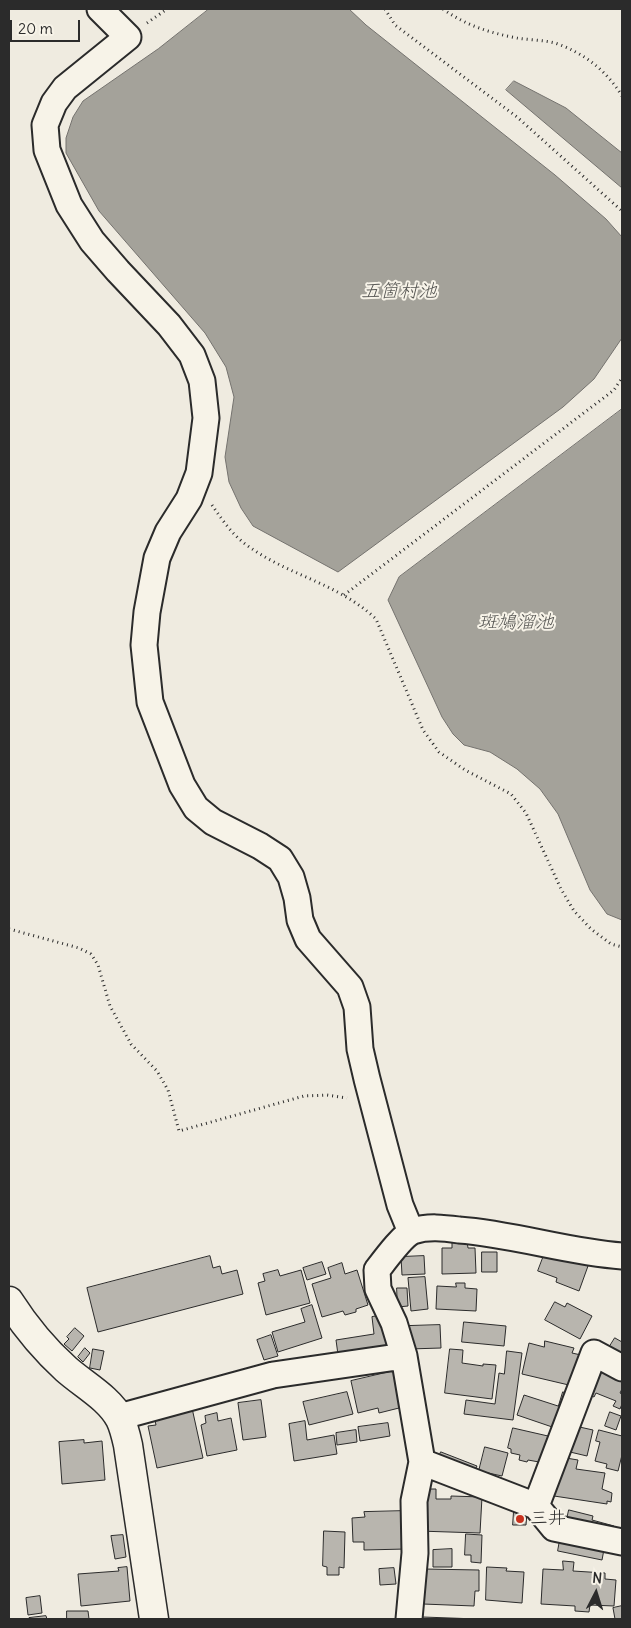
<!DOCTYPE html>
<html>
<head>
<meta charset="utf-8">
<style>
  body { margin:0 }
  #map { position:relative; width:631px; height:1628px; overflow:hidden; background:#efebe0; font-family:Delius,sans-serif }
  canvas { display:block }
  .frame { position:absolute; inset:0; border:10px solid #2b2b2b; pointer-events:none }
  .north { position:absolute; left:571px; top:1568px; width:50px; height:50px; -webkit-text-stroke:4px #f7f3e8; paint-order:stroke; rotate:5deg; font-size:14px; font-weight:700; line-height:20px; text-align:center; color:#2b2b2b }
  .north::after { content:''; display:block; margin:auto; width:18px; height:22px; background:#2b2b2b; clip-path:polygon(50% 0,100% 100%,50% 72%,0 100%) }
  .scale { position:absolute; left:10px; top:20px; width:70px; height:22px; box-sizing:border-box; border:2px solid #2b2b2b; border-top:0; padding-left:6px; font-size:15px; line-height:18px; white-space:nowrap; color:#2b2b2b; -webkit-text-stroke:4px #f7f3e8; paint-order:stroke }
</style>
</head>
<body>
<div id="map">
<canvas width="631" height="1628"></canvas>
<div class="frame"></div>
<div class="north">N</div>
<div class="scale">20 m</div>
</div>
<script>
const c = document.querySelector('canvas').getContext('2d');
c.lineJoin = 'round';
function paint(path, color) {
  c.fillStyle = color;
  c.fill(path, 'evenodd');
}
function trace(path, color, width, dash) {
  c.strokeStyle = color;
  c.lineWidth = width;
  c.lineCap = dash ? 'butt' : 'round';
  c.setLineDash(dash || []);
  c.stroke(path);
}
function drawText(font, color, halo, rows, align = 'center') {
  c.font = font + ' Delius,"Klee One",sans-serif';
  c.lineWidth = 4;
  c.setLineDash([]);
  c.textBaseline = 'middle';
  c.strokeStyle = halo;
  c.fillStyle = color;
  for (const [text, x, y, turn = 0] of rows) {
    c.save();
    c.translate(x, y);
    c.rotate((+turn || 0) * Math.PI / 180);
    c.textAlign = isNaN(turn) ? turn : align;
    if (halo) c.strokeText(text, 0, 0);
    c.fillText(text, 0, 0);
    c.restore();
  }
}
const water = new Path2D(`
  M 209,9 L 349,9 L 366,25 L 555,175 L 606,219 L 622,237 L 622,338 L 594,379 L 563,407 L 338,572 L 253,526 L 241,508 L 229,482 L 225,457 L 234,397 L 226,367 L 205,333 L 99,211 L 66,153 L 66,138 L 73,117 L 83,101 L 158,49 Z
  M 514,81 L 566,108 L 622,153 L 622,188 L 506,90 Z
  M 622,409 L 622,920 L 607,914 L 590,890 L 558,814 L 540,789 L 517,769 L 490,752 L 464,745 L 453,734 L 442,717 L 388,600 L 399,577 Z`);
paint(water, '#a4a29a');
trace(water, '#74726e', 1);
const building = new Path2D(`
  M 467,1241 L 468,1248 L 475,1248 L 476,1273 L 442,1274 L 442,1248 L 452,1248 L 452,1242 Z
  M 546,1250 L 588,1266 L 579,1291 L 556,1282 L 557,1278 L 538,1271 Z
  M 482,1252 L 497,1252 L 497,1272 L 482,1272 Z
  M 210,1256 L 213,1268 L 220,1266 L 222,1274 L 237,1270 L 243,1294 L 98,1332 L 87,1288 Z
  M 424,1256 L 425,1274 L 402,1275 L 401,1257 Z
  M 322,1262 L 326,1274 L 307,1280 L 303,1268 Z
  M 342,1263 L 345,1274 L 357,1270 L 368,1305 L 356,1309 L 356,1312 L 345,1315 L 343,1311 L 322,1317 L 312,1284 L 331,1278 L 328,1268 Z
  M 278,1270 L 280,1276 L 301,1270 L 310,1303 L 266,1315 L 258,1283 L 265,1281 L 263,1274 Z
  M 425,1277 L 428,1309 L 411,1311 L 408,1278 Z
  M 456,1283 L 465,1283 L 465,1288 L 477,1289 L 476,1311 L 436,1309 L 437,1286 L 456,1287 Z
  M 397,1288 L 407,1288 L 408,1306 L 398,1307 Z
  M 555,1302 L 565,1307 L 567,1303 L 592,1316 L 580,1339 L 545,1320 Z
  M 312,1305 L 322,1338 L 278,1352 L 272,1332 L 305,1322 L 301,1309 Z
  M 384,1315 L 389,1354 L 339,1362 L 336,1340 L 374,1334 L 372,1317 Z
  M 464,1322 L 506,1326 L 504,1346 L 462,1342 Z
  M 440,1325 L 441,1348 L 409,1349 L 408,1326 Z
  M 75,1328 L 84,1336 L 72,1351 L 64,1344 L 69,1339 L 67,1337 Z
  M 271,1335 L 278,1356 L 264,1360 L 257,1340 Z
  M 615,1338 L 622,1342 L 622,1365 L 605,1354 Z
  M 545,1341 L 574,1348 L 572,1353 L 581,1355 L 573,1386 L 522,1374 L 529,1343 L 544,1347 Z
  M 85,1348 L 90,1353 L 83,1362 L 78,1357 Z
  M 93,1349 L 104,1351 L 100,1370 L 90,1368 Z
  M 450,1349 L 463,1350 L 462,1363 L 483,1366 L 483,1364 L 496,1365 L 492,1399 L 445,1393 Z
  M 507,1351 L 522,1353 L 513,1420 L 464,1414 L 466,1400 L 495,1404 L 499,1373 L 504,1374 Z
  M 595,1365 L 622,1375 L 622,1389 L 620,1393 L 622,1394 L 622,1404 L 620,1409 L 613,1406 L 616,1401 L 596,1393 L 594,1397 L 584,1393 Z
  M 394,1371 L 403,1407 L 379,1413 L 378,1408 L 358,1413 L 351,1381 Z
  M 347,1392 L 353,1414 L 309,1425 L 303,1402 Z
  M 563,1392 L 575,1396 L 564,1431 L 517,1415 L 524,1395 L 558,1406 Z
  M 261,1400 L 266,1437 L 243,1440 L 238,1403 Z
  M 192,1408 L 203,1458 L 157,1468 L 148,1426 L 156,1425 L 154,1416 Z
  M 610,1412 L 621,1416 L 616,1430 L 605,1426 Z
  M 217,1413 L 218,1421 L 231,1418 L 237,1450 L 207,1456 L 201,1425 L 206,1423 L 205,1416 Z
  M 305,1421 L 307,1440 L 334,1435 L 337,1454 L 294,1461 L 289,1424 Z
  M 388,1423 L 390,1436 L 360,1441 L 358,1427 Z
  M 575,1426 L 593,1430 L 587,1456 L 570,1452 Z
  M 513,1428 L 548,1436 L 542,1460 L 539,1459 L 539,1462 L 528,1460 L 527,1462 L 519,1460 L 520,1455 L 511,1453 L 511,1449 L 508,1448 Z
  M 356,1430 L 357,1442 L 337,1445 L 336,1433 Z
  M 599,1430 L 622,1436 L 622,1455 L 618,1471 L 606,1468 L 607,1464 L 595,1461 L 600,1442 L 596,1441 Z
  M 84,1440 L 84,1443 L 102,1441 L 105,1480 L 62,1484 L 59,1442 Z
  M 485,1447 L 508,1453 L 502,1476 L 479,1471 Z
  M 441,1452 L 477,1466 L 472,1476 L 437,1461 Z
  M 560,1457 L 578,1460 L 576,1469 L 605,1473 L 602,1489 L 612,1493 L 611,1502 L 607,1501 L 607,1504 L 554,1496 Z
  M 419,1489 L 436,1489 L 436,1499 L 451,1499 L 451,1496 L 482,1497 L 480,1533 L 418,1531 Z
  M 569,1510 L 593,1516 L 592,1520 L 614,1526 L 611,1536 L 566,1524 Z
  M 405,1511 L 406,1549 L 364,1550 L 364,1542 L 353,1542 L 352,1518 L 365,1517 L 364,1512 Z
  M 514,1511 L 527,1512 L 526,1525 L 513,1525 Z
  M 324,1531 L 345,1532 L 344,1568 L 339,1567 L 339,1575 L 327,1575 L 327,1567 L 323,1566 Z
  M 466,1534 L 482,1535 L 481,1563 L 471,1562 L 471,1555 L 465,1555 Z
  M 561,1534 L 605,1544 L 602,1560 L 558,1551 Z
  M 123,1535 L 126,1557 L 115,1559 L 111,1536 Z
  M 452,1549 L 452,1567 L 433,1567 L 433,1550 Z
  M 563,1561 L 574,1562 L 573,1571 L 605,1573 L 605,1579 L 616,1580 L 614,1606 L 590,1605 L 589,1612 L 575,1611 L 575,1606 L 541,1604 L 543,1569 L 563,1570 Z
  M 127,1567 L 130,1601 L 81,1606 L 78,1574 L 119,1571 L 118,1568 Z
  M 487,1567 L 507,1568 L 506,1571 L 524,1572 L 522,1603 L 486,1600 Z
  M 394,1568 L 396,1584 L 380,1585 L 379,1569 Z
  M 424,1569 L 479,1570 L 479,1591 L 475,1591 L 474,1606 L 423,1604 Z
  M 40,1596 L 42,1613 L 28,1615 L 26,1598 Z
  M 622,1606 L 622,1619 L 615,1619 L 613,1608 Z
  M 67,1611 L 88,1611 L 89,1619 L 67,1619 Z
  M 46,1616 L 47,1619 L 29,1619 L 29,1618 Z
  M 423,1617 L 477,1619 L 423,1619 Z`);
paint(building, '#b8b5ae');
trace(building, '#2b2b2b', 1);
const street = new Path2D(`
  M 100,9 L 128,37 L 65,88 L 54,103 L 45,125 L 47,150 L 69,205 L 92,241 L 118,271 L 169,325 L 192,355 L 202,381 L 206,418 L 199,473 L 189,499 L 168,532 L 157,558 L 147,612 L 144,645 L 150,702 L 182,785 L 196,808 L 213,822 L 260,846 L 280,859 L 291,877 L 297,898 L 300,920 L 308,939 L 350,987 L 357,1007 L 360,1049 L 367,1079 L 400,1205 L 411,1232
  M 404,1356 L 394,1323 L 378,1289 L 377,1270 C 384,1261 403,1235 413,1231 C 428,1226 444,1228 459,1230 C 514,1234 567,1252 622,1256
  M 119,1417 L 273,1375 L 404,1356 L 422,1462 L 536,1506 L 554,1528 L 622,1542
  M 536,1506 L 594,1353 L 622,1368
  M 409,1619 L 415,1553 L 414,1501 L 422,1462`);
const secondary = new Path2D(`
  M 9,1301 C 25,1326 45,1350 66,1369 C 84,1385 109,1398 120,1419 C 124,1427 126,1436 128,1445 L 154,1619`);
trace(street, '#2b2b2b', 29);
trace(secondary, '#2b2b2b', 31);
trace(new Path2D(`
  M 385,9 L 395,25 L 517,117 L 622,211
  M 443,9 C 465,25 490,33 517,38 C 529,40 543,40 555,43 C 584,53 606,70 622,96
  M 147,23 L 167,9
  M 212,505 C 221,518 231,533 244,543 C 285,575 337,582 376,619 L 423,730 L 439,752 L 465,770 L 511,794 L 526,813 L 561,889 L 574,911 L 591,929 L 611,944 L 622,947
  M 344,595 L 614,390 L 622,378
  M 9,929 L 79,948 L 91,954 L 98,965 L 110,1006 L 131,1044 L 157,1071 L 168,1090 L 179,1131 L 304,1096 L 327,1095 L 347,1098`), '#2b2b2b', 3, [1, 4]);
trace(street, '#f7f3e8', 25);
trace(secondary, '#f7f3e8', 28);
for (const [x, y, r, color] of [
  [520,1519,5,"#c8321e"]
]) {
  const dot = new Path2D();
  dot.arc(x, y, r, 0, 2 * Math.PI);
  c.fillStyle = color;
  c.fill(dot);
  trace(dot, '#f7f3e8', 2);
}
drawText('18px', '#2b2b2b', '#f7f3e8', [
  ["三井",530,1519]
], 'left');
drawText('italic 19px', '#555552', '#f7f3e8', [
  ["五箇村池",399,292],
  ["斑鳩溜池",516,623]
]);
</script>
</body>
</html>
